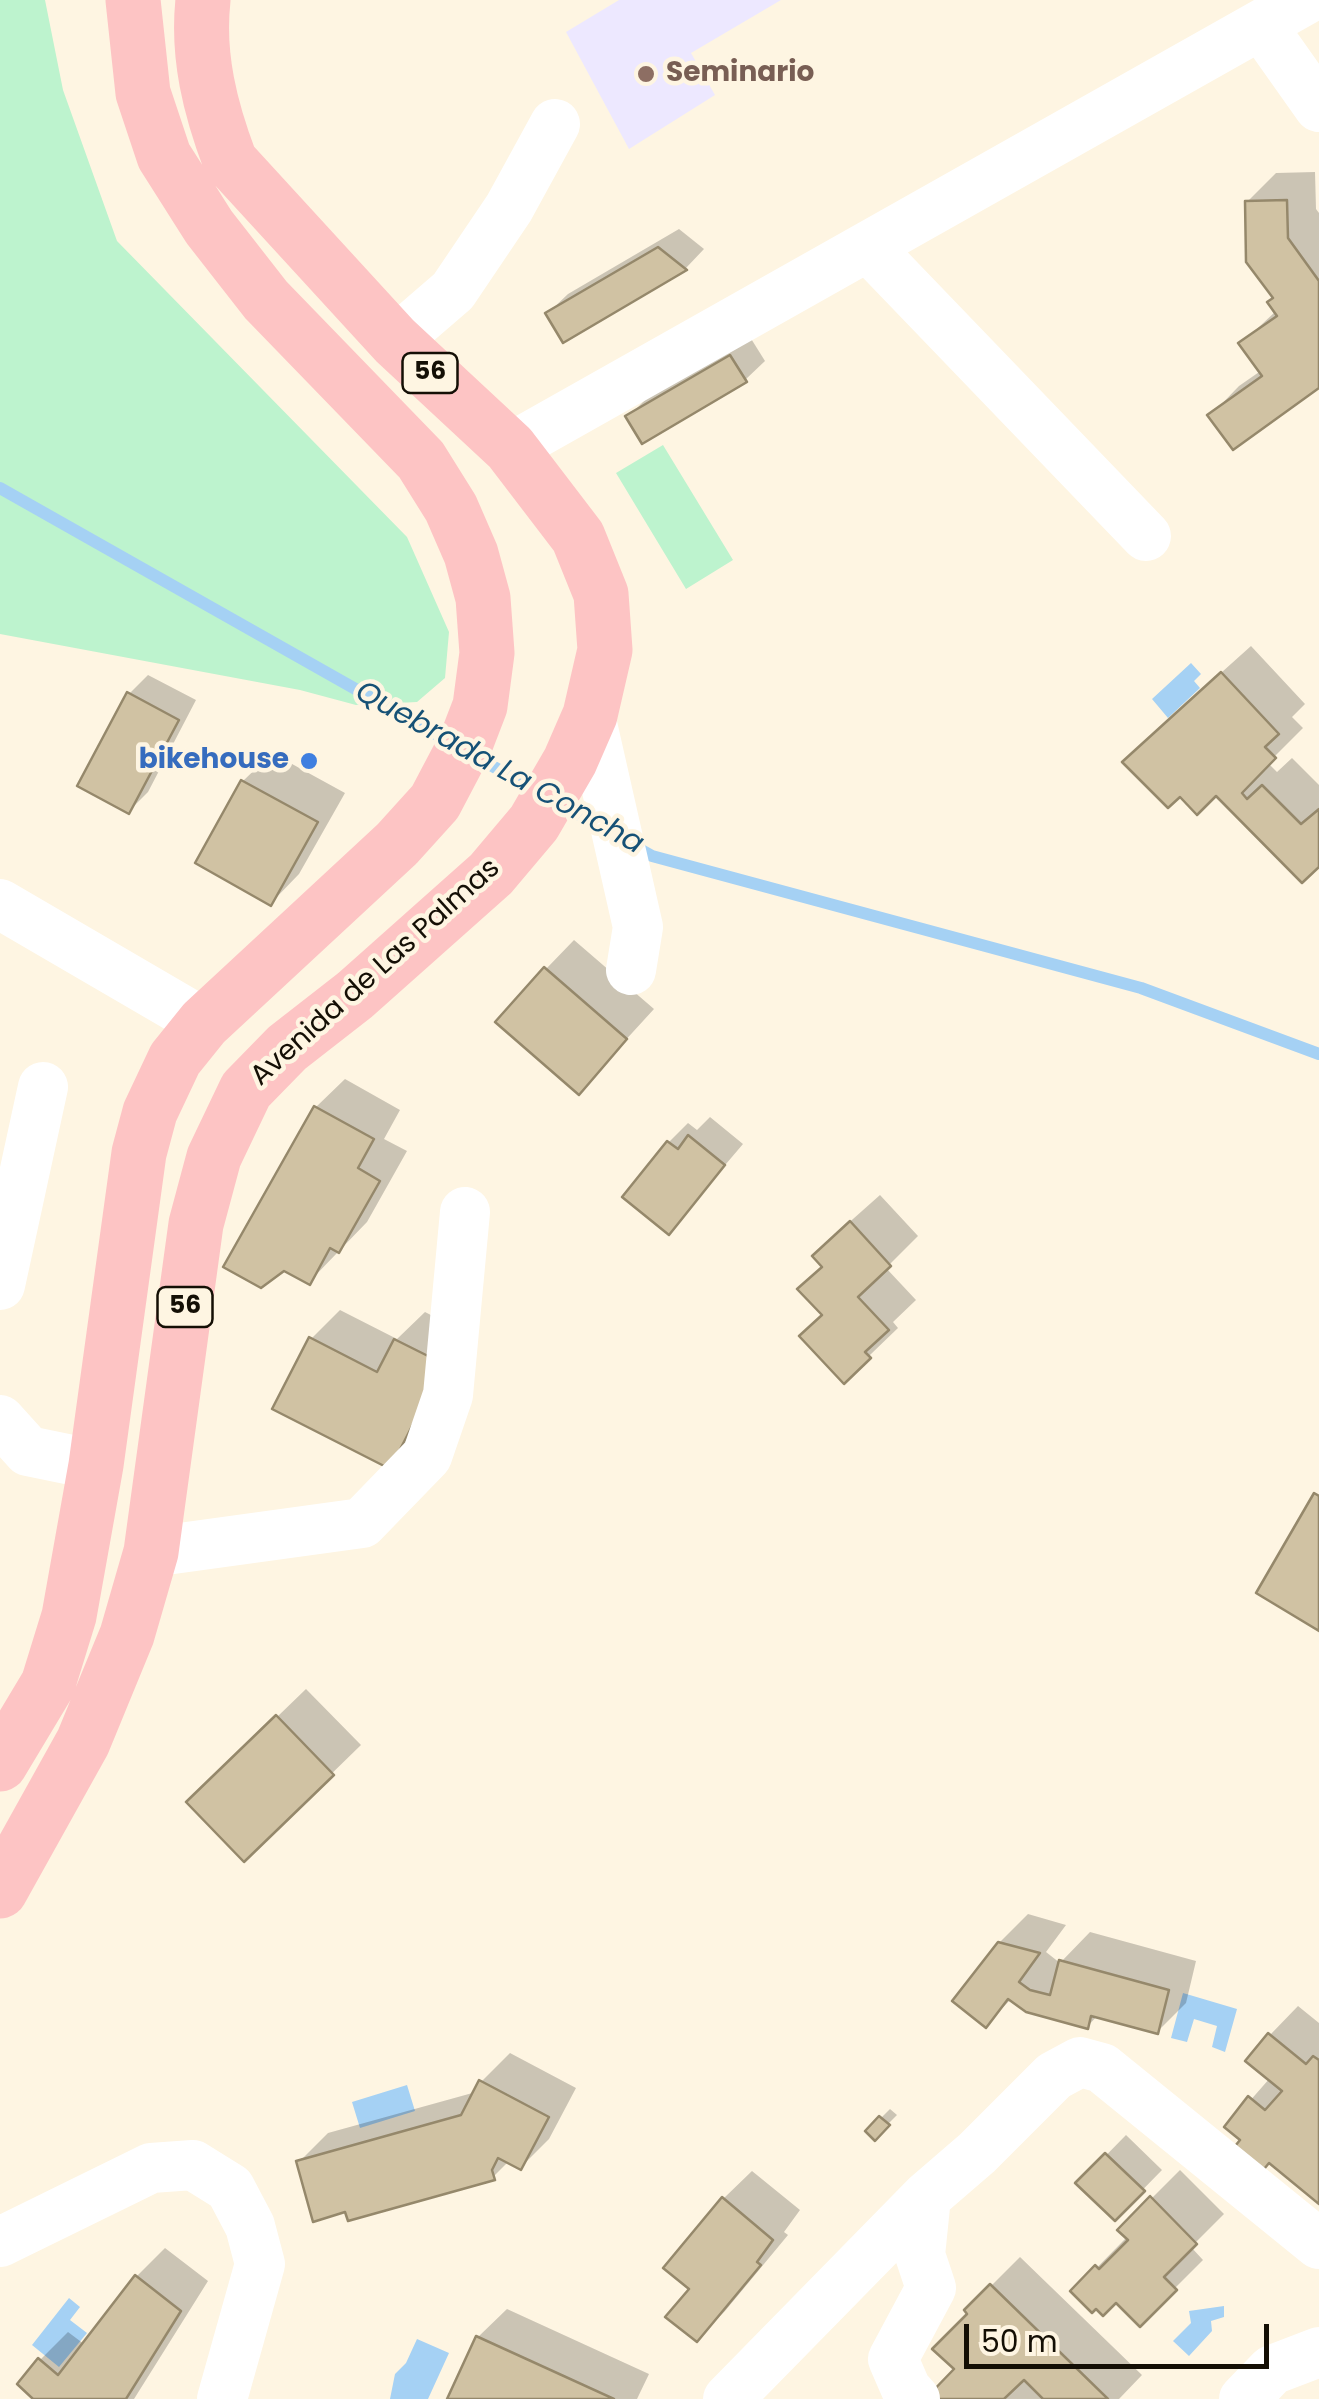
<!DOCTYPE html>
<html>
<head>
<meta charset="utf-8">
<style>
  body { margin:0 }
  #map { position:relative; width:1319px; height:2399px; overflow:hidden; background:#fef5e2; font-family:Poppins,sans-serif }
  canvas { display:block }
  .scale { position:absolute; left:964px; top:2324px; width:305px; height:45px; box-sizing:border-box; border:5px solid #140f05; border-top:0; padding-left:12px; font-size:30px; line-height:35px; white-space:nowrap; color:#140f05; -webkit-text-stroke:8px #fef5e2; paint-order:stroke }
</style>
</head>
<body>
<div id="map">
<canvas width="1319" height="2399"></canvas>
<div class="scale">50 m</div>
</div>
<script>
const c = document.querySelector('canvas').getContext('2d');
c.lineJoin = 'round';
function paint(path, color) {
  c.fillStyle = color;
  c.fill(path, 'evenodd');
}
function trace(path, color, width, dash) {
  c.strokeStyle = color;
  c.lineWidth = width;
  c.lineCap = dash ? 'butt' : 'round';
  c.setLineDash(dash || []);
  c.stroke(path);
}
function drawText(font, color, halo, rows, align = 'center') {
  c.font = font + ' Poppins,sans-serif';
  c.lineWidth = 9;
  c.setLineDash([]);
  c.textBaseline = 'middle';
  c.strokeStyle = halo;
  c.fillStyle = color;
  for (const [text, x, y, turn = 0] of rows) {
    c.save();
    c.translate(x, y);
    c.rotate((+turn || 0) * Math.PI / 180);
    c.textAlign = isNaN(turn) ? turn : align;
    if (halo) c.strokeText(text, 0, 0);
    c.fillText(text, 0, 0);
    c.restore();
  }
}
paint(new Path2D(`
  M 619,0 L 781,0 L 691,53 L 715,95 L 629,149 L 566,32 Z`), '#ede8ff');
paint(new Path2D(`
  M 0,0 L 45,0 L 63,90 L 117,241 L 407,537 L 449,632 L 445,678 L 417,702 L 356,705 L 300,690 L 0,634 Z
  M 663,445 L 733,560 L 686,589 L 616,473 Z`), '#bdf3ce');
paint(new Path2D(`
  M 1191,663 L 1201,674 L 1194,681 L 1200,688 L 1168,718 L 1152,699 Z
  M 1183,1993 L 1237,2009 L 1225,2052 L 1212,2047 L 1217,2026 L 1194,2019 L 1187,2042 L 1171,2038 Z
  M 407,2085 L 415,2111 L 360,2128 L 352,2102 Z
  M 69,2298 L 80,2307 L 70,2320 L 87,2333 L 59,2367 L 32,2345 Z
  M 1224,2306 L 1224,2317 L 1211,2321 L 1212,2331 L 1189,2356 L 1173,2341 L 1191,2323 L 1189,2311 Z
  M 417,2339 L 449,2353 L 428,2399 L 390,2399 L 395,2374 L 406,2363 Z`), '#a5d1f4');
paint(new Path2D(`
  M 1315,172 L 1316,209 L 1319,213 L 1319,385 L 1211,415 L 1239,386 L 1262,370 L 1242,343 L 1276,311 L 1247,202 L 1276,173 Z
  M 679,229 L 704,249 L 686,268 L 564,340 L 548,313 L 568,294 Z
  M 750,337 L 765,361 L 745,380 L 629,416 L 648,397 Z
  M 1251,646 L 1305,704 L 1292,717 L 1303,728 L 1268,763 L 1277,772 L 1292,758 L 1319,785 L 1319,863 L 1154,733 Z
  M 148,675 L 196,700 L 148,792 L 129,811 L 129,694 Z
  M 272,753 L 345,793 L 299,874 L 271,903 L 243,781 Z
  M 574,940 L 654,1009 L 579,1091 L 546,969 Z
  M 345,1079 L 400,1110 L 384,1139 L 407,1151 L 367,1222 L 309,1282 L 283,1268 L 227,1266 L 316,1107 Z
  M 710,1117 L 743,1144 L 669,1231 L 669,1142 L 688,1123 L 697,1130 Z
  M 880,1195 L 918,1236 L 886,1268 L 916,1300 L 893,1322 L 898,1328 L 844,1380 L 825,1314 L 824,1266 L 844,1227 Z
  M 340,1310 L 397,1339 L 425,1312 L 470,1335 L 418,1437 L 389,1466 L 311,1339 Z
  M 306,1689 L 361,1745 L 244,1859 L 218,1774 Z
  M 1028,1914 L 1066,1925 L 1046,1952 L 1060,1963 L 1090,1932 L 1196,1961 L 1186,2003 L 1157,2032 L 1098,2015 L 1087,2027 L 1012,1998 L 986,2025 L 999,1943 Z
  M 1298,2006 L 1319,2023 L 1319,2201 L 1227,2127 L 1270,2078 L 1270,2035 Z
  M 510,2053 L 576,2088 L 549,2139 L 521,2167 L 509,2161 L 493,2177 L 347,2209 L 299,2162 L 328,2133 L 476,2092 L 481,2082 Z
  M 890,2109 L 897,2115 L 875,2137 L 868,2131 Z
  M 1126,2135 L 1162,2170 L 1115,2218 L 1079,2183 Z
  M 1180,2170 L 1224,2214 L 1191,2247 L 1203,2260 L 1140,2323 L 1116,2300 L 1074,2291 L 1127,2237 L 1120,2230 Z
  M 752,2171 L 800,2210 L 784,2232 L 788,2235 L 725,2311 L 697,2339 L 723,2199 Z
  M 165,2248 L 208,2281 L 134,2399 L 37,2399 L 40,2360 L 68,2332 L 84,2344 L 137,2276 Z
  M 1020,2257 L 1142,2375 L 1119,2399 L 933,2399 L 957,2369 L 971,2314 L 967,2310 Z
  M 507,2309 L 649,2374 L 637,2399 L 450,2399 L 478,2337 Z`), '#0003');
trace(new Path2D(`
  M 0,488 L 451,743
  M 473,755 L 538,792
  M 560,804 L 603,829
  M 634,846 L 652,856 L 1141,988 L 1319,1054`), '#a5d1f4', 12);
const building = new Path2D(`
  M 1287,200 L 1288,238 L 1319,281 L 1319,388 L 1233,450 L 1207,415 L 1262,376 L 1238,343 L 1277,316 L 1267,302 L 1273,298 L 1246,262 L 1245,201 Z
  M 658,247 L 687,270 L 563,343 L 545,313 Z
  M 730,355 L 747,382 L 642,444 L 625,416 Z
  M 1221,672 L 1279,734 L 1265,747 L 1276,758 L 1242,793 L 1247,799 L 1262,785 L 1301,824 L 1319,809 L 1319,867 L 1302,883 L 1216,796 L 1197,815 L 1180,797 L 1168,808 L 1122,762 Z
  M 127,692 L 179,720 L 129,814 L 77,786 Z
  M 241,780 L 318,822 L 271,906 L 195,863 Z
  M 544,967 L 627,1039 L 579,1095 L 495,1022 Z
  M 314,1106 L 374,1139 L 358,1168 L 380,1181 L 339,1253 L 330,1248 L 310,1285 L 284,1271 L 261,1288 L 223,1267 Z
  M 688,1135 L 725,1165 L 669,1235 L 622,1197 L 667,1141 L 678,1149 Z
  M 850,1221 L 891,1266 L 858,1297 L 889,1330 L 865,1352 L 871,1358 L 844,1384 L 799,1336 L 822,1315 L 797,1289 L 822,1267 L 812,1256 Z
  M 309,1337 L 377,1372 L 394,1339 L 444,1364 L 390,1469 L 272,1409 Z
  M 1314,1493 L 1319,1496 L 1319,1631 L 1256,1593 Z
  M 276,1715 L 334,1775 L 244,1862 L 186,1802 Z
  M 998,1942 L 1040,1953 L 1019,1982 L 1030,1990 L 1050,1995 L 1059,1960 L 1169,1990 L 1158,2034 L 1091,2016 L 1088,2029 L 1026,2012 L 1008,1999 L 986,2028 L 952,2001 Z
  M 1268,2033 L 1306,2064 L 1313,2056 L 1319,2060 L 1319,2204 L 1269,2163 L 1260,2174 L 1231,2151 L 1240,2140 L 1224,2127 L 1248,2096 L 1265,2110 L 1282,2091 L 1245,2061 Z
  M 479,2080 L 549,2117 L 521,2170 L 498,2158 L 492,2170 L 495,2180 L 348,2221 L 345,2212 L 313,2222 L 296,2161 L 461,2115 Z
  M 879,2116 L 890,2125 L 875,2141 L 865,2131 Z
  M 1105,2153 L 1145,2191 L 1115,2221 L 1075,2183 Z
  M 1150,2196 L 1197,2244 L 1164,2277 L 1177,2290 L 1140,2327 L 1116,2303 L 1103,2316 L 1096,2309 L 1092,2313 L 1070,2291 L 1095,2265 L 1099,2269 L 1128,2240 L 1117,2230 Z
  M 722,2197 L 773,2240 L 757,2262 L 761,2265 L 697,2342 L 665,2317 L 689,2289 L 663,2268 Z
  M 135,2275 L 181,2311 L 126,2399 L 33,2399 L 17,2384 L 38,2358 L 58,2375 Z
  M 990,2284 L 1108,2399 L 1043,2399 L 1024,2380 L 1004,2399 L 929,2399 L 927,2397 L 954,2369 L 932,2349 L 967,2314 L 964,2310 Z
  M 476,2336 L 614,2399 L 447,2399 Z`);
paint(building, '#d0c2a3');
trace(building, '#95886b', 2.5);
trace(new Path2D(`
  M 1261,25 L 1319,107
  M 868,247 L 1146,536
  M 395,341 L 453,291 L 509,208 L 555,124
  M 510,448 L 1305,0
  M 590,715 L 638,927 L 631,970
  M 0,904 L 204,1023
  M 0,1285 L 43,1087
  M 0,1420 L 28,1451 L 96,1465
  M 151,1552 L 362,1523 L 427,1456 L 448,1395 L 465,1212
  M 0,2242 L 151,2168 L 193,2165 L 230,2188 L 250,2226 L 260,2264 L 222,2399
  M 728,2399 L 926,2197 L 977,2153 L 1054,2076 L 1080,2062 L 1102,2068 L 1319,2244
  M 915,2399 L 906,2389 L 893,2359 L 931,2288 L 920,2255 L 926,2197
  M 1244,2399 L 1272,2370 L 1319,2352`), '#fff', 50);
trace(new Path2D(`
  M 0,1764 L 48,1684 L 69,1616 L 96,1465 L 139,1153 L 150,1112 L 175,1059 L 204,1023 L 397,844 L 435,802 L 465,745 L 480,706 L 487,653 L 483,598 L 471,554 L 451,508 L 421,460 L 266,300 L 209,227 L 164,156 L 143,93 L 133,0
  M 0,1891 L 83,1742 L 127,1635 L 151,1552 L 196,1224 L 214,1157 L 246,1090 L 287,1048 L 355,995 L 491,874 L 534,823 L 570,761 L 590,715 L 605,650 L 601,594 L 578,537 L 510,448 L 395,341 L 230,161 C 210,108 197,56 203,0`), '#fdc4c4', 55);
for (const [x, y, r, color] of [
  [646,74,10,"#8d6e63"],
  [309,761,10,"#3f7fe0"]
]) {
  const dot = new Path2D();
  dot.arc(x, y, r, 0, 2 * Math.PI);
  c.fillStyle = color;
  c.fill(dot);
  trace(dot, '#fef5e2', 4);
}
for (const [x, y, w] of [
  [430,373,55],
  [185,1307,55]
]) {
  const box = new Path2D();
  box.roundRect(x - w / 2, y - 20, w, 40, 8);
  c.fillStyle = '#fef5e2';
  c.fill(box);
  trace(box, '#140f05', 2.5);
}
drawText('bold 25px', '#140f05', null, [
  ["56",430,373],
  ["56",185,1307]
]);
drawText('bold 28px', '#785e54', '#fef5e2', [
  ["Seminario",666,74]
], 'left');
drawText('bold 28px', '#366cbe', '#fef5e2', [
  ["bikehouse",289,761]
], 'right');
drawText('28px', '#140f05', '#fef5e2', [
  ["Avenida de Las Palmas",376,973,-42]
]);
drawText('italic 30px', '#165176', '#fef5e2', [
  ["Quebrada La Concha",499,769,29]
]);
</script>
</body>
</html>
